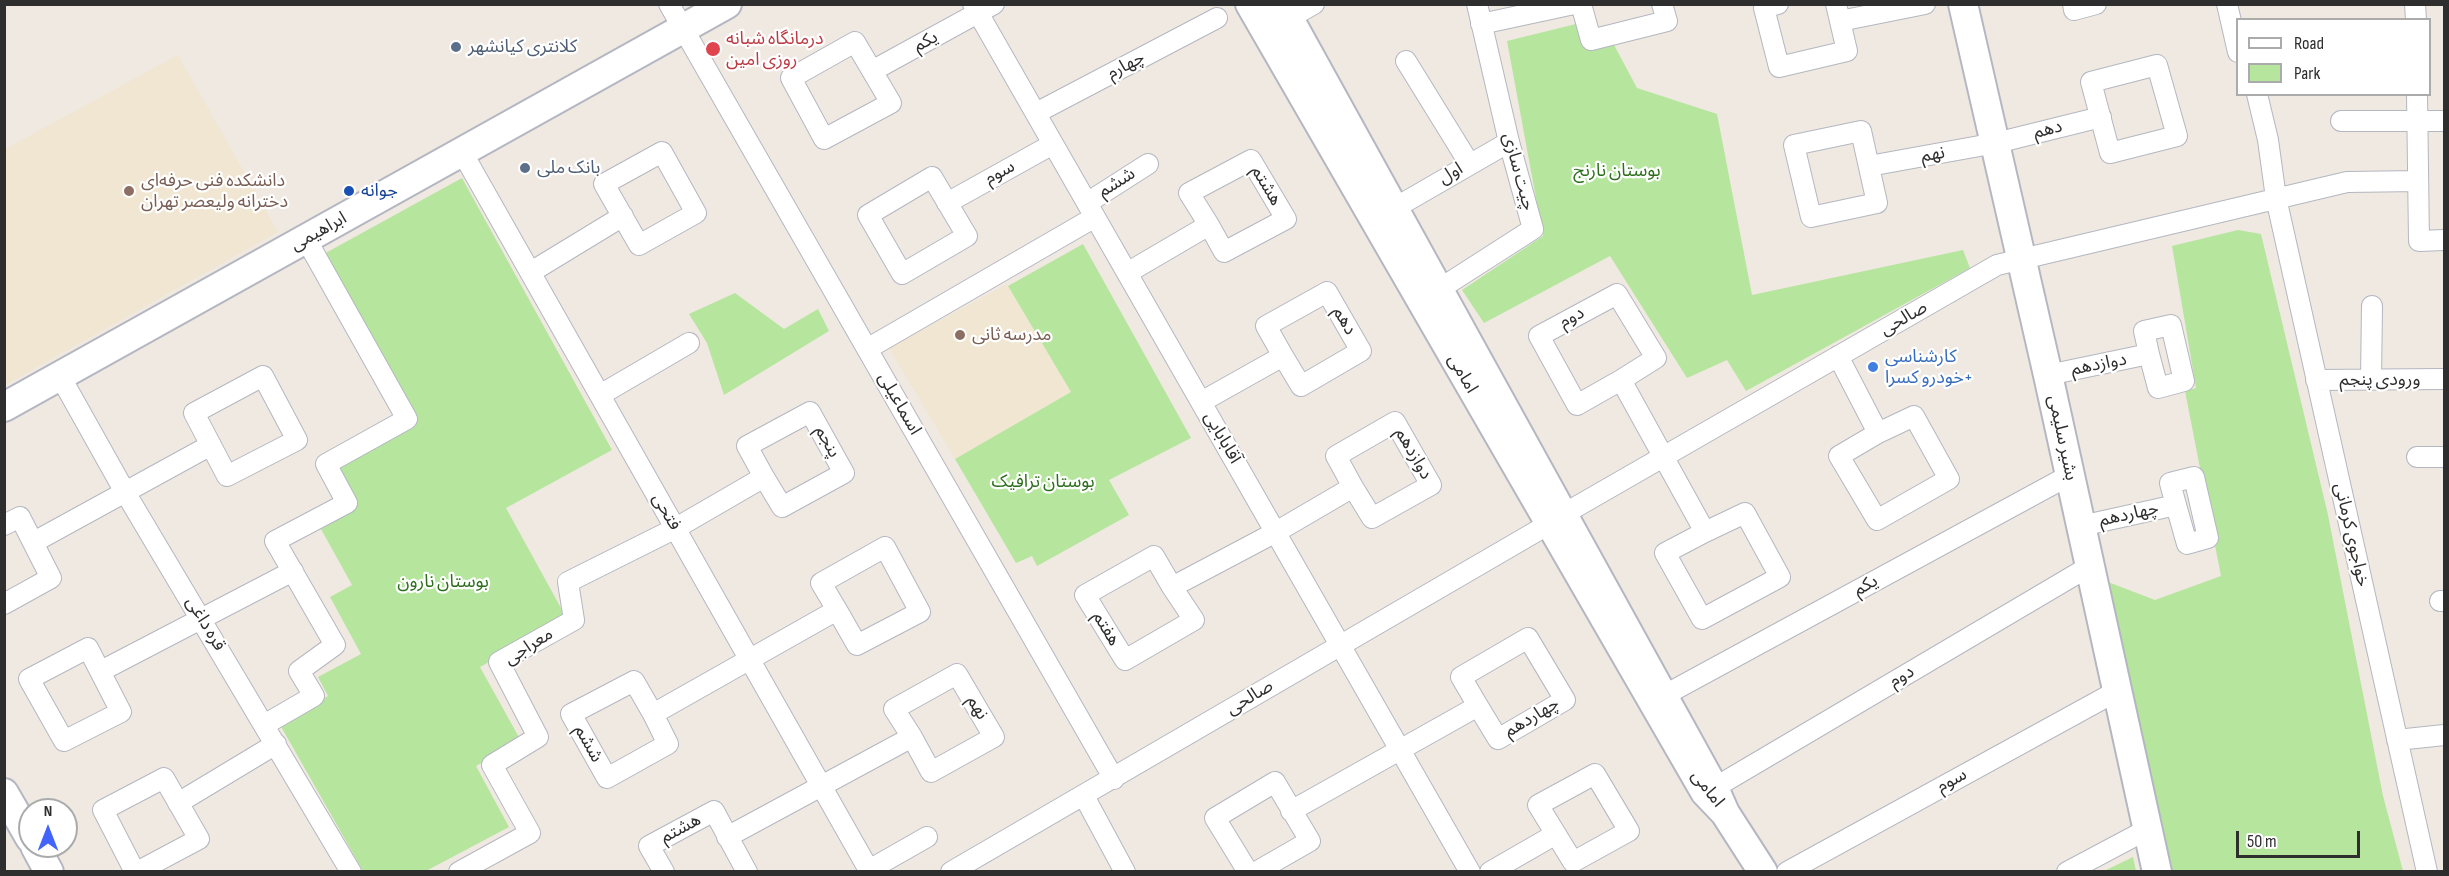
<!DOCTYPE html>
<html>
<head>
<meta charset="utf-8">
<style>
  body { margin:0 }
  #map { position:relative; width:2449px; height:876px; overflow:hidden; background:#efe9e1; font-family:"Sofia Sans Condensed",sans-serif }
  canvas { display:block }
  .frame { position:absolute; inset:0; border:6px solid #2e2e2e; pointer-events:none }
  .legend { position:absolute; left:2236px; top:18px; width:195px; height:78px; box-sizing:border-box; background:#fff; border:2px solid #ababab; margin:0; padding:8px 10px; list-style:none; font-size:18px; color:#2e2e2e }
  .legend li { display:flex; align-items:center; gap:12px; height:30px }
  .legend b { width:30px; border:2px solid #ababab }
  .north { position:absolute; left:18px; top:798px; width:60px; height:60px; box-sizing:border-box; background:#fff; border:2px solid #ababab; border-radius:50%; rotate:0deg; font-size:16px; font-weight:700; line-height:24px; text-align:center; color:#2e2e2e }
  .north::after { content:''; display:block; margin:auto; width:21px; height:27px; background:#4264fb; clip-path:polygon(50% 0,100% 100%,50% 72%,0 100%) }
  .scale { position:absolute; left:2236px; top:831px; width:124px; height:27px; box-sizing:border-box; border:3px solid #2e2e2e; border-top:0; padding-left:8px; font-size:18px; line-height:21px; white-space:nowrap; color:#2e2e2e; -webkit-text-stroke:4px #fff; paint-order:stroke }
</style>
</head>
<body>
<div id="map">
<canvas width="2449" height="876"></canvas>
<div class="frame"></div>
<ul class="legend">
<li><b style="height:8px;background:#fff"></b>Road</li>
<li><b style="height:16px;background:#b6e59e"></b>Park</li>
</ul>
<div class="north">N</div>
<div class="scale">50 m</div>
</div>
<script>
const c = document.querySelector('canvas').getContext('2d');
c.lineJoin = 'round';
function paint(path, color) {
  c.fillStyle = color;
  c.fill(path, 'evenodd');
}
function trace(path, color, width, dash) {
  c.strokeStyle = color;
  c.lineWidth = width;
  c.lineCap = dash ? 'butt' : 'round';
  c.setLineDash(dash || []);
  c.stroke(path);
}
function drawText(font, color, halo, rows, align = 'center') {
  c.font = font + ' "Sofia Sans Condensed","Noto Sans Arabic",sans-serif';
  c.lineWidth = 4.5;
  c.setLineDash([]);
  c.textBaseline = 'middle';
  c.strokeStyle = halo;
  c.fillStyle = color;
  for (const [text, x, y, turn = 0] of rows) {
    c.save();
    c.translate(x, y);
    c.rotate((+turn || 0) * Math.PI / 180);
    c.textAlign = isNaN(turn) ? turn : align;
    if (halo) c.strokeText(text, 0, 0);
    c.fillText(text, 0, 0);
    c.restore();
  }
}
paint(new Path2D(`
  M 178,55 L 278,232 L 5,385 L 5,149 Z
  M 1007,284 L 1071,392 L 955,459 L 889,348 Z`), '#f0e6d1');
paint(new Path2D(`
  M 1580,23 L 1613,43 L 1637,88 L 1717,114 L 1752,295 L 1963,250 L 1970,268 L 1746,391 L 1727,360 L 1687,378 L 1610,256 L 1484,323 L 1462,290 L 1543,236 L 1507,41 Z
  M 462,178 L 612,450 L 506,508 L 567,619 L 480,667 L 521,741 L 476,766 L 509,827 L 426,871 L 363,871 L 279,723 L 328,696 L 318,677 L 361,654 L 330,597 L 352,585 L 321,529 L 356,509 L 335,470 L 416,426 L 322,255 Z
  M 2238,230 L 2261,234 L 2328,515 L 2383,796 L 2403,871 L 2173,871 L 2108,582 L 2155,600 L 2221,576 L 2185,391 L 2196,388 L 2172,246 Z
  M 1083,244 L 1191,438 L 1109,480 L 1129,515 L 1037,566 L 1032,556 L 1016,563 L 955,459 L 1071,392 L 1008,286 Z
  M 735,293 L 784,329 L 818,309 L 829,331 L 724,395 L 707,343 L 689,314 Z
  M 2133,857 L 2136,871 L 2104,871 Z`), '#b6e59e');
const street = new Path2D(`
  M 669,4 L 1114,779
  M 973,4 L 1470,872
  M 1581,4 L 1591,40 L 1667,21 L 1662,4
  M 1778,4 L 1764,8 L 1779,67 L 1847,51 L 1836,4
  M 2073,4 L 2074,10 L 2096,4
  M 2227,4 L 2238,52
  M 2415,4 L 2416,20
  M 1289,18 L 1314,4
  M 1840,21 L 1925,4
  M 1481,24 L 1574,4
  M 855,42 L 891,103 L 824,139 L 791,78 Z
  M 1406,61 L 1469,163
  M 2157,65 L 2177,136 L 2110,153 L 2091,82 Z
  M 872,71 L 994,4
  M 2257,94 L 2268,140 L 2276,198 L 2427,872
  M 2417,94 L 2419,241 L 2444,240
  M 1036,113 L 1217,18
  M 2341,121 L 2444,121
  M 1861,131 L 1877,203 L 1811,217 L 1794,145 Z
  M 462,152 L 870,872
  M 662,152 L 696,213 L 639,245 L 604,184 Z
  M 1869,166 L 1996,143 L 2101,117
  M 932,177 L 967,236 L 902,274 L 868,215 Z
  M 947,203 L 1053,144
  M 1087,203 L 1148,164
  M 1393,209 L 1509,142
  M 531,272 L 623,216
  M 1127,273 L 1209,225 L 1189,193 L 1251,160 L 1286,219 L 1224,252 L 1209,225
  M 1438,290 L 1533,229 L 1509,142 L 1477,4
  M 867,349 L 1095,217
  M 1838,356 L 1878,433 L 1914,416 L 1949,479 L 1877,520 L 1839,456 L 1878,433
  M 2048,375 L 2149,354 L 2144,331 L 2171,325 L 2184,381 L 2158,388 L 2149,354
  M 60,376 L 125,492 L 351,872
  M 263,376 L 297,440 L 227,476 L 194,413 Z
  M 1621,380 L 1656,358 L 1617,294 L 1539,336 L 1577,405 L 1621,380 L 1705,532 L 1665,553 L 1702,619 L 1780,577 L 1745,513 L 1705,532
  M 2316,380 L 2444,379
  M 2371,380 L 2372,306
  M 600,395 L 689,343
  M 1201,402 L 1283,356 L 1266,326 L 1327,292 L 1361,351 L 1301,386 L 1283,356
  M 2417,457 L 2444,457
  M 1562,515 L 1997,265 L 2347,182 L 2418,181
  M 4,525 L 20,517 L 51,578 L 4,604
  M 2081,526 L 2176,505 L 2170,483 L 2194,477 L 2208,538 L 2187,544 L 2176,505
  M 34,542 L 211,445
  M 1172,587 L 1194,620 L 1125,660 L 1085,595 L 1154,556 L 1172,587 L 1276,532 L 1353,487 L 1336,456 L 1395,422 L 1431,485 L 1372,518 L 1353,487
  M 2440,601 L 2444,601
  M 88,648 L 121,712 L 64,741 L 29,679 Z
  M 101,671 L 293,571
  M 1663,696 L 2070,475
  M 653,714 L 668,744 L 607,778 L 571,714 L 634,681 L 653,714 L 837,610 L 821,583 L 885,547 L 920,612 L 857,645 L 837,610
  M 264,725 L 314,696 L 299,671 L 335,645 L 275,541 L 347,503 L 326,464 L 407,419 L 306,239
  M 2397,740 L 2444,735
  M 1595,774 L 1629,831 L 1573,862 L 1538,805 Z
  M 1714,788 L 2090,566
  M 1084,796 L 1125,872
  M 178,803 L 276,744
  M 1291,811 L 1478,706 L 1461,677 L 1528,638 L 1565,700 L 1498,739 L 1478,706
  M 727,837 L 912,737 L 894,709 L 957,674 L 994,737 L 931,772 L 912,737
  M 869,870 L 927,837
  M 135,872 L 103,810 L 164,778 L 199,839 L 137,872
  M 459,872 L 530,833 L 492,765 L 538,737 L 499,662 L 574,620 L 568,582 L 676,528 L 764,477 L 747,446 L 810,412 L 844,473 L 782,507 L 764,477
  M 664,872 L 649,846 L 714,811 L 747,872
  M 951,872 L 1549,524
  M 1248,872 L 1215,818 L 1275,782 L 1310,841 L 1256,872
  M 1490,872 L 1556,834
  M 1787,872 L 2117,691
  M 2067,872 L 2148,829`);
const secondary = new Path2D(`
  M 1250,4 L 1705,792 L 1725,813 L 1714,788 L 1281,4
  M 1963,4 L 2048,375 L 2157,872
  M 4,407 L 727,4
  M 4,793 L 30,838
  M 1725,813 L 1763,872
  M 35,846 L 49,872`);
trace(street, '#b4b7c1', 22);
trace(secondary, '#b4b7c1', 32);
trace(street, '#fff', 20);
trace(secondary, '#fff', 28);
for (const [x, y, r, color] of [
  [456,47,6,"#5c6f8a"],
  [713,49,8,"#e0444e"],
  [525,168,6,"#5c6f8a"],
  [129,191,6,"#8d6e63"],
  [349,191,6,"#1a4fb4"],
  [960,335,6,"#8d6e63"],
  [1873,367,6,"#3f7fe0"]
]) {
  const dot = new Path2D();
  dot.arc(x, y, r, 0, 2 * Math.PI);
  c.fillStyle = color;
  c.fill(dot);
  trace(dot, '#fff', 2);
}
drawText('18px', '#be3a42', '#fff', [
  ["درمانگاه شبانه",726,39],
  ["روزی امین",726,60]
], 'left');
drawText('18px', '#2e2e2e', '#fff', [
  ["یکم",926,42,-28],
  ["چهارم",1126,66,-28],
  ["دهم",2048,130,-14],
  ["نهم",1933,155,-10],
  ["چیت سازی",1518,172,75],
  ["سوم",1000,173,-29],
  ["اول",1451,174,-31],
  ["ششم",1117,183,-32],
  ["هشتم",1266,186,59],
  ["ابراهیمی",319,232,-29],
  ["دوم",1572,318,-28],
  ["صالحی",1904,319,-30],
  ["دهم",1344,321,60],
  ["دوازدهم",2099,365,-11],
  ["امامی",1462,374,60],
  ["ورودی پنجم",2380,380],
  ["اسماعیلی",899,404,60],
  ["آقابابایی",1222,438,60],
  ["بشیر سلیمی",2062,438,78],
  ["پنجم",827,442,61],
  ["دوازدهم",1413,454,60],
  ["فتحی",666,512,60],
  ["چهاردهم",2129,515,-12],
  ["خواجوی کرمانی",2351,535,77],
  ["یکم",1866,586,-29],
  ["قره داغی",205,624,59],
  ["هفتم",1106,629,59],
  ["معراجی",529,647,-32],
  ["دوم",1902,677,-30],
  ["صالحی",1250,698,-31],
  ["نهم",977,708,60],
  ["چهاردهم",1532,718,-31],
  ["ششم",588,744,61],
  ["سوم",1952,781,-29],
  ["امامی",1707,789,52],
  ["هشتم",681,829,-28]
]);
drawText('18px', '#4e5e75', '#fff', [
  ["کلانتری کیانشهر",468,47],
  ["بانک ملی",537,168]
], 'left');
drawText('18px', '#2c6e1b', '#fff', [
  ["بوستان نارنج",1617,171],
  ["بوستان ترافیک",1043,482],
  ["بوستان نارون",443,582]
]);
drawText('18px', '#785e54', '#fff', [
  ["دانشکده فنی حرفه‌ای",141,181],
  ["دخترانه ولیعصر تهران",141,202],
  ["مدرسه ثانی",972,335]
], 'left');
drawText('18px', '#164399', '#fff', [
  ["جوانه",361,191]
], 'left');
drawText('18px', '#366cbe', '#fff', [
  ["کارشناسی",1885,357],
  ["خودرو کسرا+",1885,378]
], 'left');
</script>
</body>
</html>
